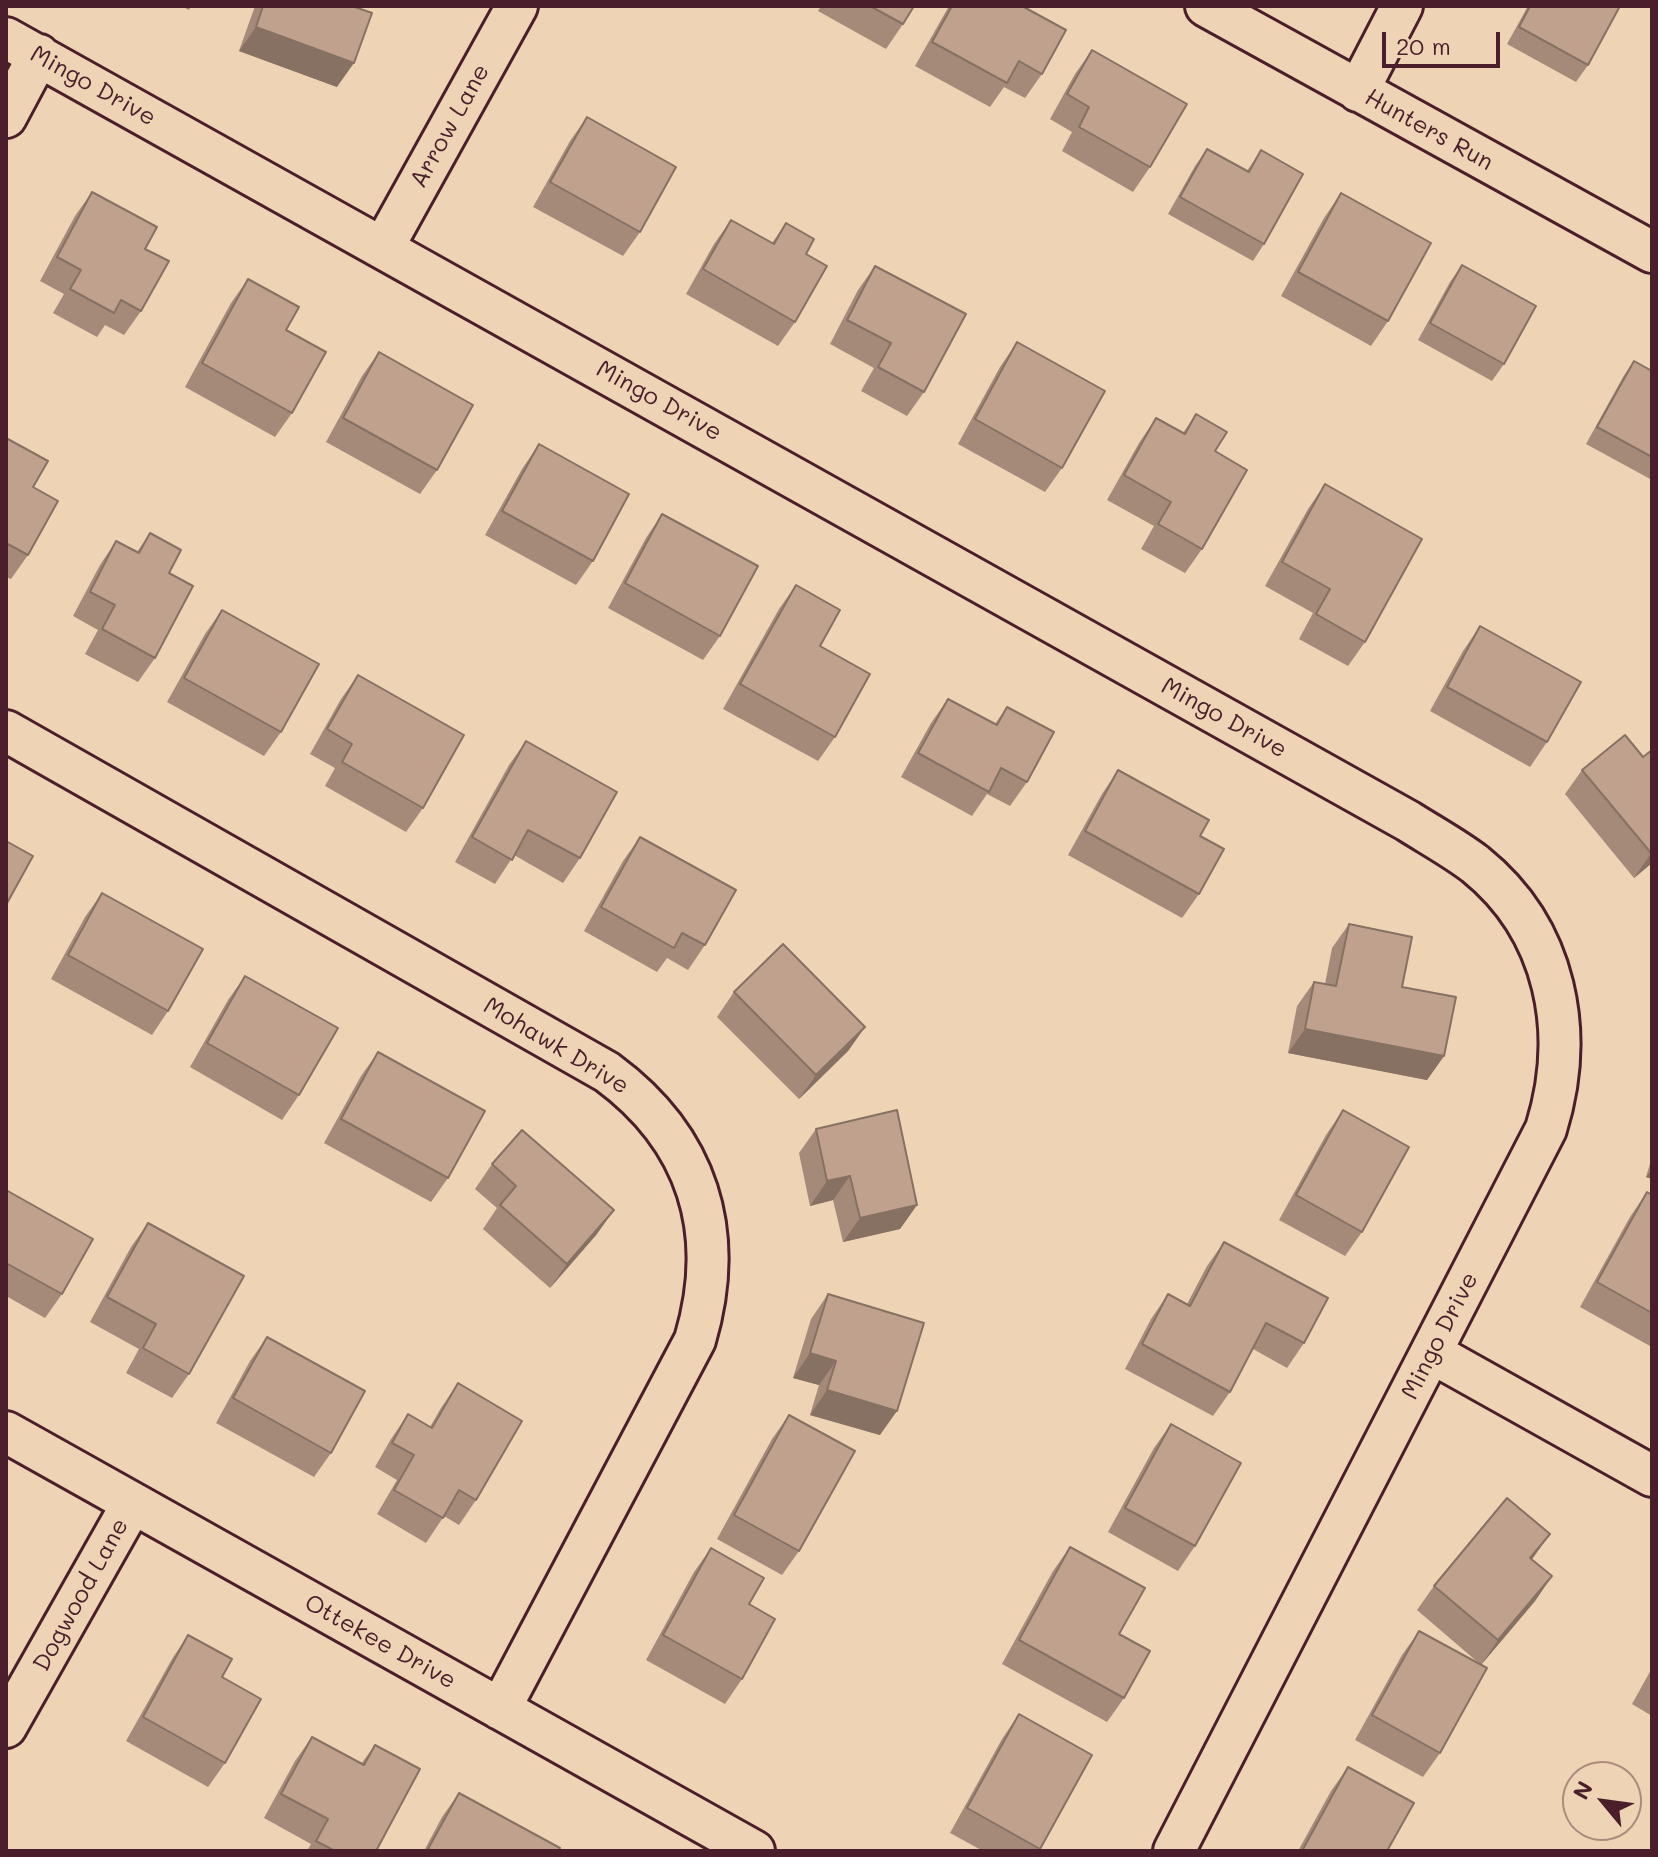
<!DOCTYPE html>
<html>
<head>
<meta charset="utf-8">
<style>
  body { margin:0 }
  #map { position:relative; width:1658px; height:1857px; overflow:hidden; background:#eed3b5; font-family:Mali,sans-serif }
  canvas { display:block }
  .frame { position:absolute; inset:0; border:8px solid #4a1f2b; pointer-events:none }
  .north { position:absolute; left:1562px; top:1761px; width:80px; height:80px; box-sizing:border-box; background:#eed3b5; border:2px solid #ac8b7e; border-radius:50%; rotate:299deg; font-size:22px; font-weight:700; line-height:32px; text-align:center; color:#4a1f2b }
  .north::after { content:''; display:block; margin:auto; width:28px; height:36px; background:#4a1f2b; clip-path:polygon(50% 0,100% 100%,50% 72%,0 100%) }
  .scale { position:absolute; left:1382px; top:32px; width:118px; height:36px; box-sizing:border-box; border:4px solid #4a1f2b; border-top:0; padding-left:10px; font-size:24px; line-height:28px; white-space:nowrap; color:#4a1f2b; -webkit-text-stroke:6px #eed3b5; paint-order:stroke }
</style>
</head>
<body>
<div id="map">
<canvas width="1658" height="1857"></canvas>
<div class="frame"></div>
<div class="north">N</div>
<div class="scale">20 m</div>
</div>
<script>
const c = document.querySelector('canvas').getContext('2d');
c.lineJoin = 'round';
function trace(path, color, width, dash) {
  c.strokeStyle = color;
  c.lineWidth = width;
  c.lineCap = dash ? 'butt' : 'round';
  c.setLineDash(dash || []);
  c.stroke(path);
}
function paint(path, color) {
  c.fillStyle = color;
  c.fill(path, 'evenodd');
}
function drawText(font, color, halo, rows, align = 'center') {
  c.font = font + ' Mali,sans-serif';
  c.lineWidth = 6;
  c.setLineDash([]);
  c.textBaseline = 'middle';
  c.strokeStyle = halo;
  c.fillStyle = color;
  for (const [text, x, y, turn = 0] of rows) {
    c.save();
    c.translate(x, y);
    c.rotate((+turn || 0) * Math.PI / 180);
    c.textAlign = isNaN(turn) ? turn : align;
    if (halo) c.strokeText(text, 0, 0);
    c.fillText(text, 0, 0);
    c.restore();
  }
}
const minor = new Path2D(`
  M 1206,6 L 1652,252
  M 6,38 L 1408,821 C 1430,835 1454,848 1475,864 C 1557,930 1576,1033 1546,1129 L 1174,1851
  M 1358,91 L 1402,6
  M 6,117 L 39,55
  M 384,246 L 517,6
  M 6,731 L 607,1072 C 698,1139 727,1232 695,1340 L 500,1709
  M 1432,1353 L 1652,1476
  M 6,1432 L 754,1851
  M 6,1727 L 132,1504`);
trace(minor, '#4a1f2b', 46);
trace(minor, '#eed3b5', 40);
paint(new Path2D(`
  M 181,6 L 191,6 L 189,10 Z
  M 255,6 L 352,6 L 337,87 L 239,51 Z
  M 821,6 L 914,6 L 903,24 L 886,49 L 818,11 Z
  M 949,6 L 1022,6 L 1042,74 L 1025,98 L 1004,87 L 990,107 L 915,66 Z
  M 1528,6 L 1620,6 L 1588,65 L 1576,82 L 1507,44 Z
  M 1092,50 L 1150,167 L 1133,192 L 1062,151 L 1072,132 L 1050,119 L 1075,74 Z
  M 587,117 L 640,232 L 623,256 L 533,207 L 570,141 Z
  M 1207,149 L 1247,171 L 1261,150 L 1264,244 L 1253,261 L 1168,214 L 1195,166 Z
  M 92,192 L 145,249 L 141,311 L 124,335 L 105,325 L 97,337 L 53,313 L 64,294 L 40,281 L 75,216 Z
  M 1341,193 L 1388,321 L 1371,346 L 1281,296 L 1324,218 Z
  M 731,220 L 772,243 L 786,223 L 806,254 L 795,322 L 778,346 L 686,294 L 714,244 Z
  M 1462,265 L 1504,364 L 1492,381 L 1418,340 L 1450,282 Z
  M 875,266 L 924,392 L 907,416 L 861,391 L 874,368 L 830,344 L 858,290 Z
  M 248,279 L 286,330 L 292,413 L 275,437 L 185,387 L 231,303 Z
  M 1017,342 L 1062,468 L 1045,492 L 958,444 L 1000,367 Z
  M 379,352 L 437,470 L 420,494 L 326,442 L 362,376 Z
  M 1634,361 L 1652,371 L 1652,480 L 1586,444 L 1623,377 Z
  M 1196,414 L 1215,451 L 1202,549 L 1185,573 L 1141,549 L 1154,526 L 1107,500 L 1139,443 L 1156,418 L 1183,433 Z
  M 6,438 L 33,487 L 28,555 L 11,579 L 6,577 Z
  M 539,444 L 593,561 L 576,585 L 485,535 L 522,469 Z
  M 1325,484 L 1365,642 L 1348,666 L 1299,639 L 1313,613 L 1265,586 L 1308,509 Z
  M 662,514 L 720,636 L 703,660 L 608,608 L 646,538 Z
  M 150,533 L 169,573 L 155,658 L 138,682 L 85,654 L 98,630 L 73,616 L 100,565 L 116,541 L 137,552 Z
  M 796,585 L 820,646 L 835,737 L 818,761 L 723,709 L 779,609 Z
  M 222,610 L 281,732 L 264,756 L 167,702 L 205,634 Z
  M 1480,626 L 1547,742 L 1530,767 L 1430,711 L 1463,651 Z
  M 358,675 L 423,808 L 406,832 L 325,786 L 335,768 L 310,754 L 341,699 Z
  M 948,699 L 995,724 L 1007,707 L 1027,782 L 1010,806 L 987,794 L 972,816 L 901,777 L 931,723 Z
  M 526,741 L 580,858 L 563,883 L 514,855 L 495,884 L 455,862 L 509,765 Z
  M 1643,757 L 1652,863 L 1634,878 L 1565,794 L 1582,770 Z
  M 1118,770 L 1200,836 L 1199,894 L 1182,918 L 1068,855 L 1102,794 Z
  M 640,837 L 705,945 L 688,970 L 667,958 L 657,972 L 584,931 L 623,861 Z
  M 102,893 L 168,1011 L 152,1035 L 51,979 L 85,917 Z
  M 1349,924 L 1444,1056 L 1427,1080 L 1288,1053 L 1297,1006 L 1314,982 L 1325,984 L 1332,948 Z
  M 245,976 L 299,1095 L 282,1120 L 190,1067 L 228,1000 Z
  M 734,992 L 865,1027 L 848,1051 L 799,1099 L 717,1017 Z
  M 378,1052 L 448,1178 L 431,1202 L 324,1143 L 361,1076 Z
  M 1343,1110 L 1362,1232 L 1345,1256 L 1279,1220 L 1326,1135 Z
  M 816,1129 L 917,1205 L 900,1229 L 843,1242 L 833,1200 L 810,1206 L 799,1153 Z
  M 1652,1157 L 1652,1179 L 1646,1177 Z
  M 492,1164 L 597,1234 L 550,1288 L 483,1229 L 497,1208 L 475,1189 Z
  M 6,1190 L 62,1294 L 45,1318 L 6,1296 Z
  M 1647,1192 L 1652,1195 L 1652,1343 L 1650,1346 L 1580,1307 L 1630,1217 Z
  M 148,1223 L 189,1374 L 172,1398 L 126,1373 L 139,1349 L 90,1322 L 131,1247 Z
  M 1224,1242 L 1304,1343 L 1287,1368 L 1253,1349 L 1230,1392 L 1213,1416 L 1125,1369 L 1151,1319 L 1168,1294 L 1187,1304 L 1207,1266 Z
  M 828,1294 L 880,1435 L 810,1415 L 819,1385 L 793,1378 L 811,1319 Z
  M 267,1337 L 331,1453 L 314,1477 L 216,1423 L 250,1361 Z
  M 458,1383 L 476,1500 L 459,1525 L 444,1516 L 426,1543 L 377,1514 L 397,1480 L 375,1467 L 391,1439 L 408,1414 L 430,1427 L 441,1408 Z
  M 789,1415 L 799,1551 L 782,1575 L 717,1539 L 772,1439 Z
  M 1171,1424 L 1195,1546 L 1178,1571 L 1108,1532 L 1154,1448 Z
  M 1070,1547 L 1119,1634 L 1124,1698 L 1107,1722 L 1002,1664 L 1053,1571 Z
  M 711,1548 L 749,1604 L 742,1679 L 725,1704 L 646,1660 L 694,1572 Z
  M 1532,1560 L 1552,1576 L 1535,1601 L 1481,1665 L 1417,1610 L 1434,1586 Z
  M 1419,1631 L 1440,1753 L 1423,1777 L 1355,1740 L 1402,1655 Z
  M 188,1635 L 222,1677 L 225,1763 L 208,1787 L 126,1741 L 172,1659 Z
  M 1652,1668 L 1652,1716 L 1632,1704 Z
  M 1019,1714 L 1092,1755 L 1039,1851 L 983,1851 L 950,1833 L 1002,1739 Z
  M 312,1737 L 361,1764 L 375,1745 L 376,1851 L 307,1851 L 311,1844 L 264,1818 L 295,1761 Z
  M 1348,1767 L 1387,1851 L 1298,1851 L 1331,1791 Z
  M 459,1793 L 558,1851 L 424,1851 L 442,1817 Z`), '#a58a7a');
paint(new Path2D(`
  M 256,27 L 354,63 L 337,87 L 239,51 Z
  M 1652,852 L 1652,863 L 1634,878 Z
  M 865,1027 L 848,1051 L 799,1099 L 816,1075 Z
  M 1305,1029 L 1444,1056 L 1427,1080 L 1288,1053 Z
  M 1652,1169 L 1652,1179 L 1646,1177 Z
  M 850,1176 L 833,1200 L 810,1206 L 827,1181 Z
  M 917,1205 L 900,1229 L 843,1242 L 860,1218 Z
  M 614,1210 L 597,1234 L 550,1288 L 567,1264 Z
  M 810,1353 L 836,1361 L 819,1385 L 793,1378 Z
  M 827,1390 L 897,1411 L 880,1435 L 810,1415 Z
  M 1550,1534 L 1533,1558 L 1513,1582 L 1530,1558 Z
  M 1552,1576 L 1535,1601 L 1481,1665 L 1498,1640 Z`), '#867163');
const building = new Path2D(`
  M 263,6 L 352,6 L 372,13 L 354,63 L 256,27 Z
  M 870,6 L 914,6 L 903,24 Z
  M 952,6 L 1022,6 L 1066,30 L 1042,74 L 1019,61 L 1007,83 L 932,42 Z
  M 1530,6 L 1620,6 L 1588,65 L 1519,27 Z
  M 1092,50 L 1187,104 L 1150,167 L 1079,127 L 1089,107 L 1067,94 Z
  M 587,117 L 676,167 L 640,232 L 550,182 Z
  M 1207,149 L 1249,172 L 1261,150 L 1303,174 L 1264,244 L 1180,197 Z
  M 92,192 L 157,227 L 145,249 L 169,261 L 141,311 L 121,300 L 114,313 L 70,289 L 81,270 L 57,257 Z
  M 1341,193 L 1431,243 L 1388,321 L 1298,272 Z
  M 731,220 L 774,244 L 786,223 L 814,239 L 806,254 L 827,266 L 795,322 L 703,269 Z
  M 1462,265 L 1536,306 L 1504,364 L 1430,323 Z
  M 875,266 L 966,314 L 924,392 L 878,367 L 891,343 L 847,320 Z
  M 248,279 L 299,307 L 286,330 L 326,352 L 292,413 L 202,363 Z
  M 1017,342 L 1105,391 L 1062,468 L 975,419 Z
  M 379,352 L 473,405 L 437,470 L 343,418 Z
  M 1634,361 L 1652,371 L 1652,457 L 1597,427 Z
  M 1196,414 L 1227,432 L 1215,451 L 1247,470 L 1202,549 L 1158,524 L 1171,502 L 1124,475 L 1156,418 L 1185,434 Z
  M 6,438 L 48,461 L 33,487 L 58,501 L 28,555 L 6,543 Z
  M 539,444 L 629,494 L 593,561 L 502,511 Z
  M 1325,484 L 1422,539 L 1365,642 L 1316,614 L 1330,589 L 1282,562 Z
  M 662,514 L 758,566 L 720,636 L 625,583 Z
  M 150,533 L 181,550 L 169,573 L 193,586 L 155,658 L 102,629 L 115,605 L 90,592 L 116,541 L 139,553 Z
  M 796,585 L 840,610 L 820,646 L 870,674 L 835,737 L 740,684 Z
  M 222,610 L 319,664 L 281,732 L 184,678 Z
  M 1480,626 L 1581,682 L 1547,742 L 1447,687 Z
  M 358,675 L 464,735 L 423,808 L 342,762 L 352,744 L 327,729 Z
  M 948,699 L 997,725 L 1007,707 L 1054,732 L 1027,782 L 1001,768 L 989,792 L 918,753 Z
  M 1625,735 L 1643,757 L 1652,750 L 1652,852 L 1651,853 L 1582,770 Z
  M 526,741 L 617,792 L 580,858 L 528,830 L 512,860 L 472,837 Z
  M 1118,770 L 1209,820 L 1200,836 L 1224,849 L 1199,894 L 1085,831 Z
  M 640,837 L 736,890 L 705,945 L 682,933 L 674,948 L 601,907 Z
  M 6,841 L 33,856 L 6,905 Z
  M 102,893 L 203,949 L 168,1011 L 68,955 Z
  M 1349,924 L 1412,937 L 1402,987 L 1456,997 L 1444,1056 L 1305,1029 L 1314,982 L 1336,986 Z
  M 783,944 L 865,1027 L 816,1075 L 734,992 Z
  M 245,976 L 338,1028 L 299,1095 L 207,1043 Z
  M 378,1052 L 485,1111 L 448,1178 L 341,1119 Z
  M 897,1110 L 917,1205 L 860,1218 L 850,1176 L 827,1181 L 816,1129 Z
  M 1343,1110 L 1409,1147 L 1362,1232 L 1296,1195 Z
  M 522,1130 L 614,1210 L 567,1264 L 500,1205 L 516,1186 L 492,1164 Z
  M 6,1190 L 93,1239 L 62,1294 L 6,1263 Z
  M 1647,1192 L 1652,1195 L 1652,1313 L 1597,1282 Z
  M 148,1223 L 244,1276 L 189,1374 L 143,1348 L 156,1324 L 107,1297 Z
  M 1224,1242 L 1328,1298 L 1304,1343 L 1266,1323 L 1230,1392 L 1142,1344 L 1168,1294 L 1190,1306 Z
  M 828,1294 L 924,1323 L 897,1411 L 827,1390 L 836,1361 L 810,1353 Z
  M 267,1337 L 365,1391 L 331,1453 L 233,1398 Z
  M 458,1383 L 522,1421 L 476,1500 L 459,1490 L 443,1518 L 394,1490 L 414,1455 L 392,1443 L 408,1414 L 432,1428 Z
  M 789,1415 L 855,1451 L 799,1551 L 734,1515 Z
  M 1171,1424 L 1241,1463 L 1195,1546 L 1125,1508 Z
  M 1507,1498 L 1550,1534 L 1530,1558 L 1552,1576 L 1498,1640 L 1434,1586 Z
  M 1070,1547 L 1145,1588 L 1119,1634 L 1150,1651 L 1124,1698 L 1019,1640 Z
  M 711,1548 L 764,1578 L 749,1604 L 775,1619 L 742,1679 L 663,1635 Z
  M 1419,1631 L 1487,1668 L 1440,1753 L 1372,1715 Z
  M 188,1635 L 232,1659 L 222,1677 L 261,1699 L 225,1763 L 143,1717 Z
  M 1019,1714 L 1092,1755 L 1040,1849 L 967,1808 Z
  M 312,1737 L 364,1765 L 375,1745 L 420,1769 L 376,1851 L 335,1851 L 316,1841 L 328,1819 L 281,1794 Z
  M 1348,1767 L 1414,1803 L 1387,1851 L 1302,1851 Z
  M 459,1793 L 560,1848 L 558,1851 L 433,1851 L 428,1849 Z`);
paint(building, '#c0a18e');
trace(building, '#867163', 2);
drawText('24px', '#4a1f2b', '#eed3b5', [
  ["Mingo Drive",93,86,29],
  ["Arrow Lane",450,126,-61],
  ["Hunters Run",1429,130,29],
  ["Mingo Drive",659,401,29],
  ["Mingo Drive",1224,718,29],
  ["Mohawk Drive",556,1046,31],
  ["Mingo Drive",1440,1336,-63],
  ["Dogwood Lane",81,1595,-61],
  ["Ottekee Drive",380,1642,29]
]);
</script>
</body>
</html>
